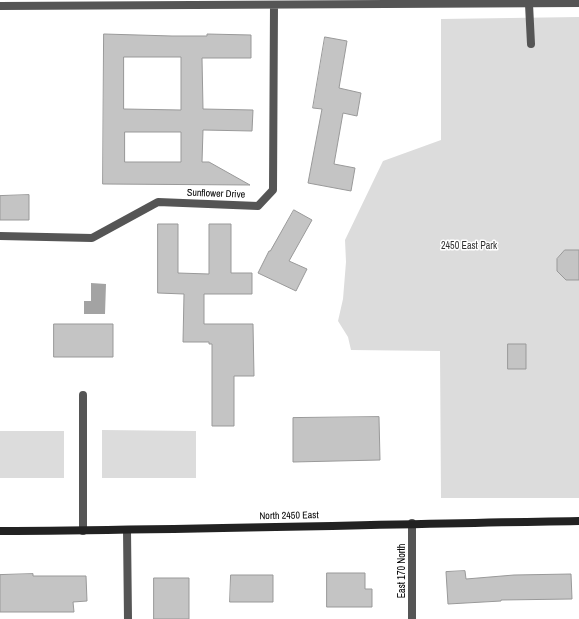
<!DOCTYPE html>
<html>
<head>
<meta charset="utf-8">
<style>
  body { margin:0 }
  canvas { display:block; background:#fff }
</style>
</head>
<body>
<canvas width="579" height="619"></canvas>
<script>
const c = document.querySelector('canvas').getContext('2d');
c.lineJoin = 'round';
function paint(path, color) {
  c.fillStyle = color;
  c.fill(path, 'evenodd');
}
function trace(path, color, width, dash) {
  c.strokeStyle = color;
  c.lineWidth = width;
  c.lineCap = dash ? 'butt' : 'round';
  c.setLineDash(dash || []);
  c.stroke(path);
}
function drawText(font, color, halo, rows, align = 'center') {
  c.font = font + ' "Archivo Narrow",sans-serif';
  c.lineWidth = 3;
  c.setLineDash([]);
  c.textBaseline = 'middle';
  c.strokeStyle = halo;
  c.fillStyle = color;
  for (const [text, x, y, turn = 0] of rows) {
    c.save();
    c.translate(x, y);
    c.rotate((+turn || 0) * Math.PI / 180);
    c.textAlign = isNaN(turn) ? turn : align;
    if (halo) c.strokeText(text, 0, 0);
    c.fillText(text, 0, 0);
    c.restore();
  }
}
paint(new Path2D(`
  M 579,17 L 579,498 L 441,498 L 440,351 L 351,350 L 348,337 L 338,321 L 343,299 L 346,262 L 345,240 L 383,161 L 441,140 L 441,19 Z
  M 102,430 L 196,431 L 196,478 L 102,478 Z
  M 0,431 L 64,431 L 64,478 L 0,478 Z`), '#dcdcdc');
paint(new Path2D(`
  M 91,283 L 106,284 L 105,314 L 84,314 L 84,301 L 91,301 Z`), '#a3a3a3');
const building = new Path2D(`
  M 104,34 L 172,36 L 207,36 L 207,34 L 251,35 L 251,58 L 202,58 L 203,109 L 253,110 L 252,131 L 203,130 L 202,162 L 209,162 L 250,185 L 103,184 ZM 124,57 L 181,57 L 181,110 L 124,109 ZM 125,132 L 181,132 L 181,162 L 125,162 Z
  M 325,37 L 347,41 L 339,88 L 361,93 L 357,116 L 343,113 L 334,164 L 355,168 L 351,191 L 308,183 L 322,109 L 313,108 Z
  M 29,195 L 29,220 L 0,220 L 0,196 Z
  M 294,210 L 312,220 L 289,261 L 307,269 L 296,291 L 258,273 L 269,251 L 270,251 Z
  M 158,224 L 178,224 L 178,273 L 209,274 L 209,224 L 231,224 L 231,273 L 252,273 L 252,294 L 204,294 L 204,324 L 253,324 L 254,376 L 234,376 L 234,426 L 212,426 L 212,344 L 209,344 L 209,342 L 183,342 L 184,294 L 158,293 Z
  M 565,250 L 579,250 L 579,280 L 566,280 L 557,271 L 557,259 Z
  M 54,324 L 113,324 L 113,357 L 54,357 Z
  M 508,344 L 526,344 L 526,369 L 508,369 Z
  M 379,417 L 380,460 L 293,462 L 293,418 Z
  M 465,571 L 466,579 L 514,575 L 571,574 L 572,599 L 501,600 L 501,601 L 448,604 L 446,572 Z
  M 327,573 L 365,573 L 365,589 L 372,589 L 372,607 L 327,607 Z
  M 33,574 L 33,576 L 86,576 L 87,601 L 73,602 L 74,612 L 0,612 L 0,575 Z
  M 231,575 L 273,575 L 273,602 L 230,602 Z
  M 154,578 L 189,578 L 189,619 L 154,619 Z`);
paint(building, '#c4c4c4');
trace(building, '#999', 1);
trace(new Path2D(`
  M 529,4 L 531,44
  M 83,395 L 83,531`), '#555', 8);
trace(new Path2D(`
  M 0,6 L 579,3
  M 0,236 L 92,238 L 158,202 L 258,206 L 273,190 L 274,5
  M 412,523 L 412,619
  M 127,530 L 128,619`), '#555', 8);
trace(new Path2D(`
  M 0,531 C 193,530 386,524 579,521`), '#222', 8);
drawText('10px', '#000', '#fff', [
  ["Sunflower Drive",216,194,2],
  ["North 2450 East",289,516,-1],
  ["East 170 North",402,571,-90]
]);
drawText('10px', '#333', '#fff', [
  ["2450 East Park",469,246]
]);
</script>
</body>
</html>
